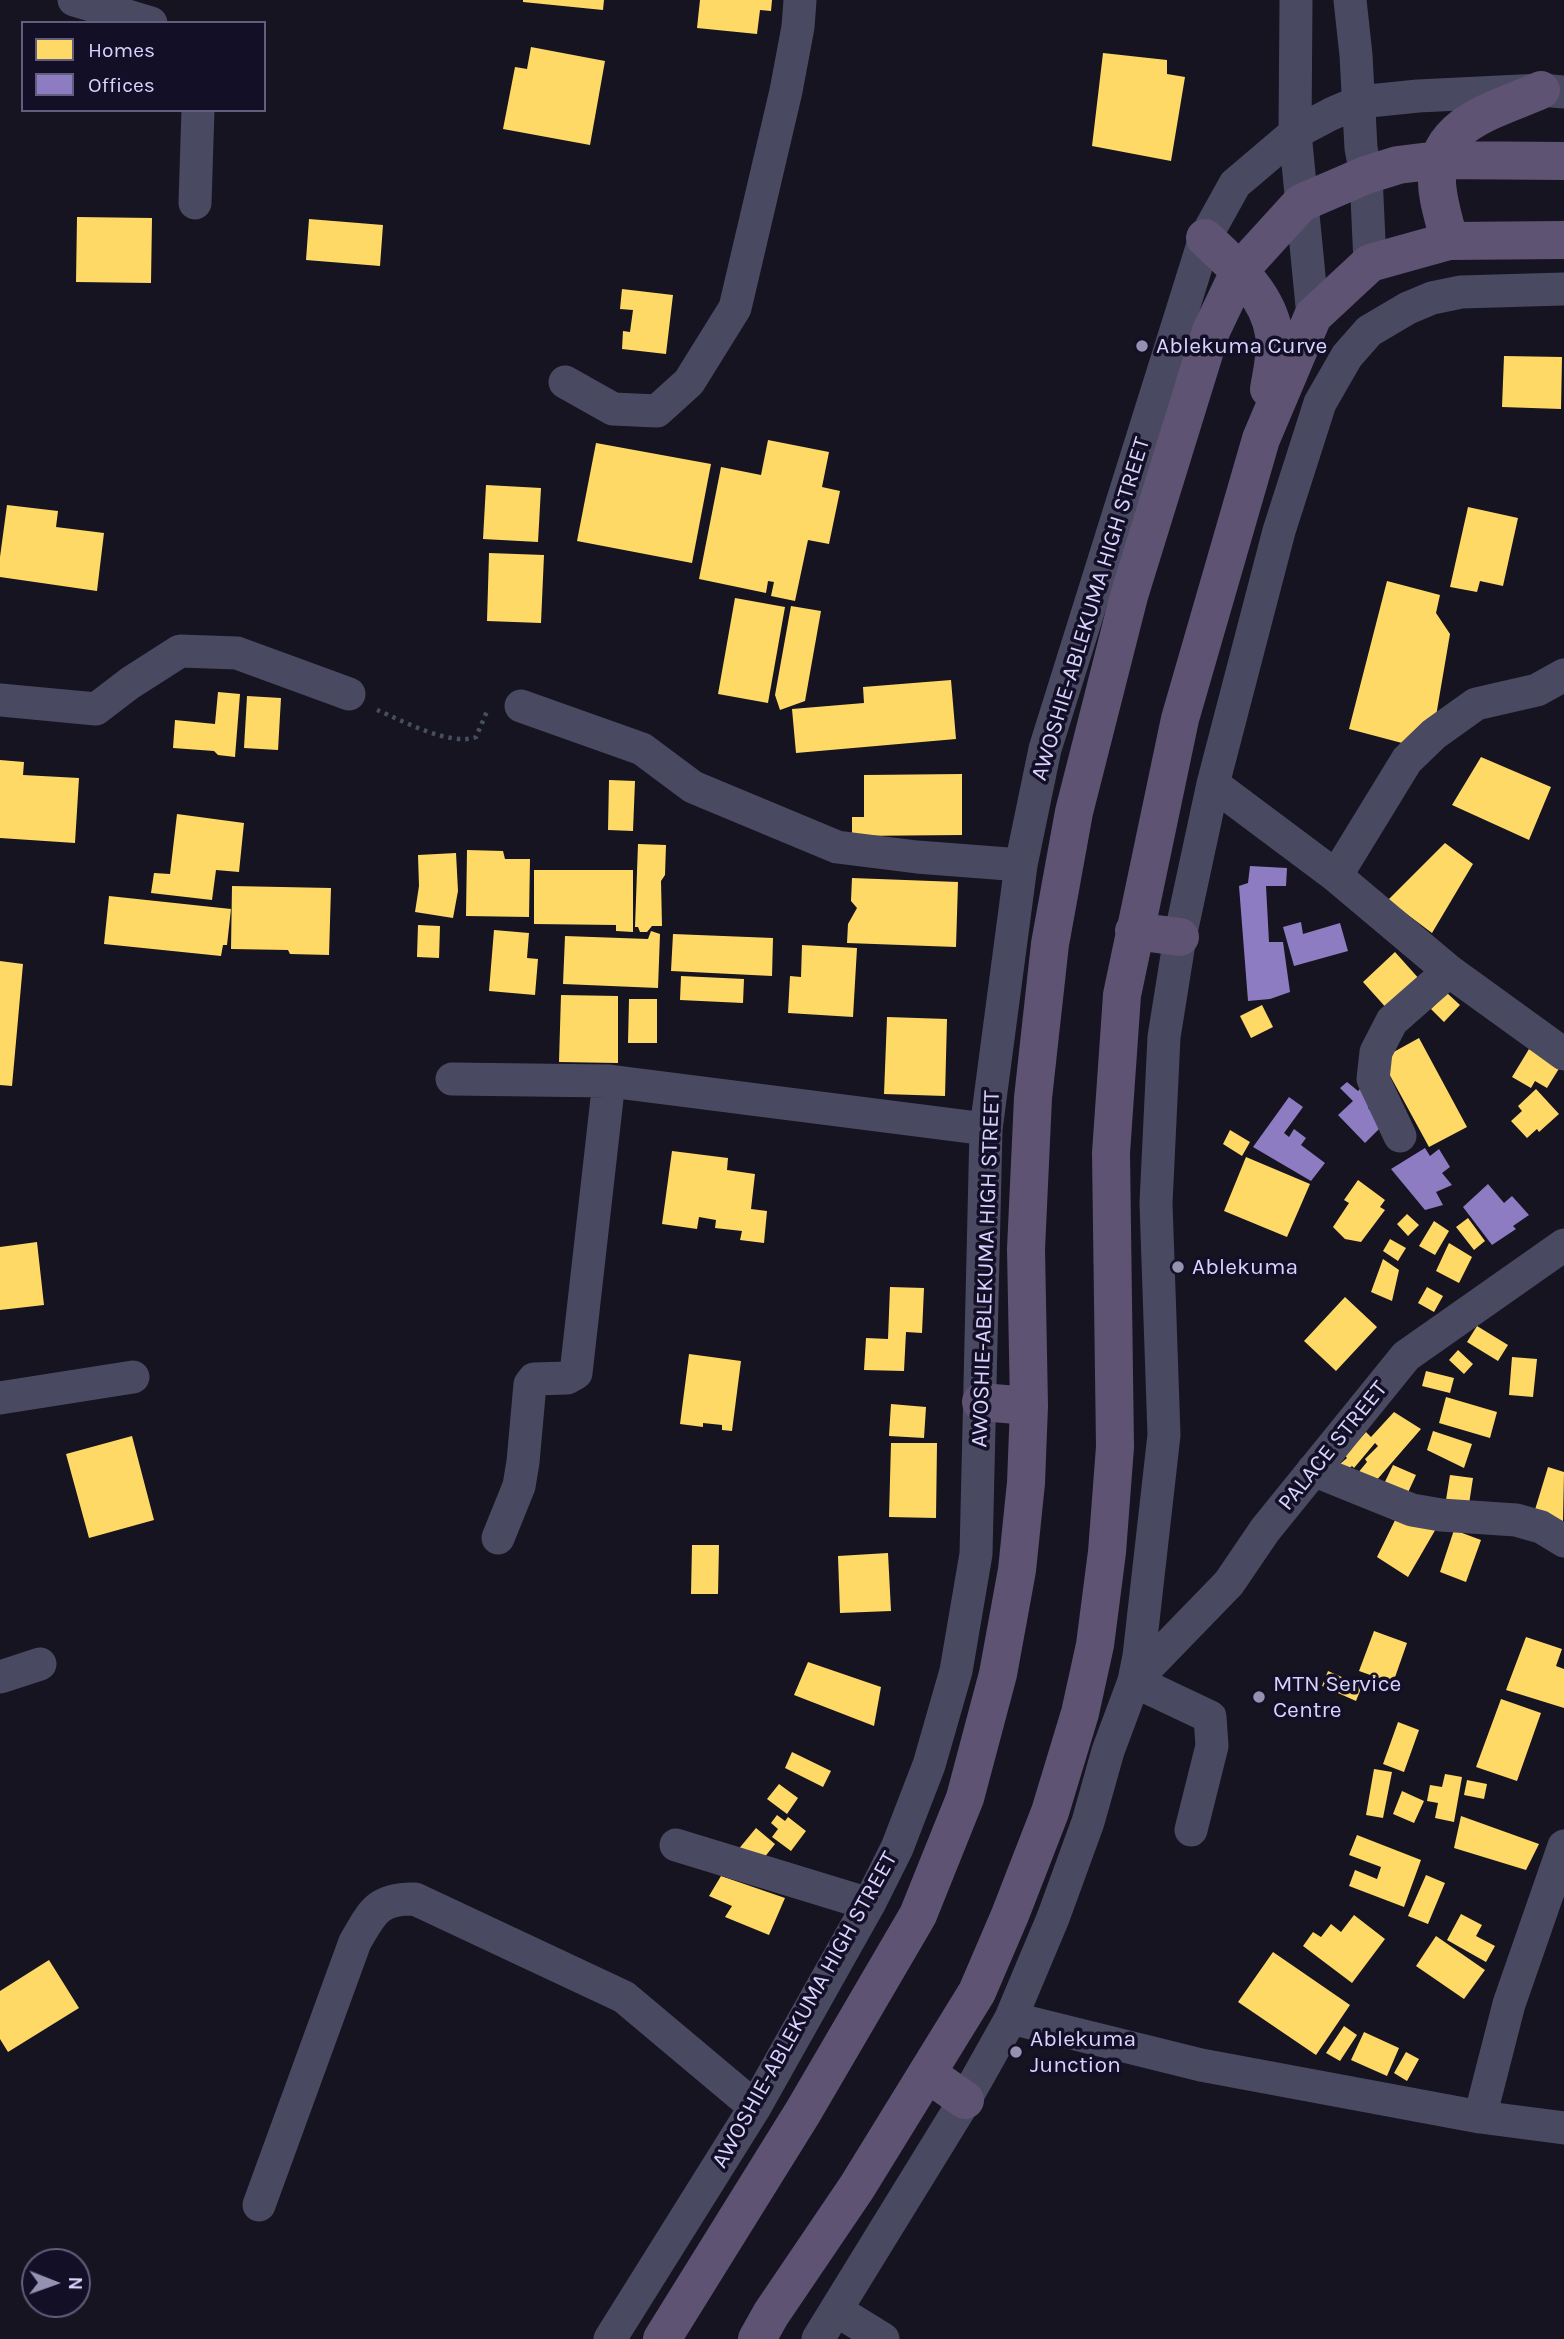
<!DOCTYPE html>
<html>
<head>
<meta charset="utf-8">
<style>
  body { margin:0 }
  #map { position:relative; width:1564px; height:2339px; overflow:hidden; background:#161421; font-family:Karla,sans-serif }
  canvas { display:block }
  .legend { position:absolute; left:21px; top:21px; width:245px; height:91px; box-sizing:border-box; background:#130f26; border:2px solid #625e7d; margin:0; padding:9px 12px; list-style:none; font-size:21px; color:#d9d4ff }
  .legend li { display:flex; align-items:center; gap:14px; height:35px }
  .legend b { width:35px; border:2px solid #625e7d }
  .north { position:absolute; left:21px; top:2248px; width:70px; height:70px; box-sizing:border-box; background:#130f26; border:2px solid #625e7d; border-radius:50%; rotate:91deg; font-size:19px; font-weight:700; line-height:28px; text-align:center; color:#d9d4ff }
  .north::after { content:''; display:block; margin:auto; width:24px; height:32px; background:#9591b1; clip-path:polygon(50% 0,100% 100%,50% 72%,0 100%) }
</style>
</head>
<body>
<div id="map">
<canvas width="1564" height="2339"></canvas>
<ul class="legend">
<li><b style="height:19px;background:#ffd966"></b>Homes</li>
<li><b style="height:19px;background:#8e7cc3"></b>Offices</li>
</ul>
<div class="north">N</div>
</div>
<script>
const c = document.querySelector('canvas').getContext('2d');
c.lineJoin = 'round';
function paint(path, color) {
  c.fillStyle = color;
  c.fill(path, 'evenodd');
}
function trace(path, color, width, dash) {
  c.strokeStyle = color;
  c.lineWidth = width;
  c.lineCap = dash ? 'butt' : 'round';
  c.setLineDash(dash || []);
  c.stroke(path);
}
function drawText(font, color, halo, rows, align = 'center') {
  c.font = font + ' Karla,sans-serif';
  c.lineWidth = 7;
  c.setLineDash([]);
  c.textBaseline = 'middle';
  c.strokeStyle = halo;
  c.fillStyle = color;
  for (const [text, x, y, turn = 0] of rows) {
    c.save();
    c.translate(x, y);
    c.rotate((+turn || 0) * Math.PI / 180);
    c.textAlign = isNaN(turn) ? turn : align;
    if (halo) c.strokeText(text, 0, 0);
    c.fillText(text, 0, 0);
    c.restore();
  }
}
paint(new Path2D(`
  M 523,0 L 604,0 L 603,10 L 523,2 Z
  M 700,0 L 772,0 L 771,11 L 760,10 L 757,34 L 697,28 Z
  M 531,47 L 605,61 L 590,145 L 503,129 L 515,67 L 527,69 Z
  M 1103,53 L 1167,60 L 1167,74 L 1185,77 L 1171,161 L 1092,146 Z
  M 77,217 L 152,218 L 151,283 L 76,282 Z
  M 309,219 L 383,225 L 380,266 L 306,260 Z
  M 622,289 L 673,295 L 666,354 L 622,349 L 623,331 L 630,332 L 633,310 L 620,309 Z
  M 1504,356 L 1562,357 L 1561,409 L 1502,407 Z
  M 768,440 L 829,452 L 822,487 L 840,491 L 829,544 L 808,540 L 795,601 L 771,596 L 774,582 L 768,581 L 766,593 L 699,579 L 721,467 L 761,475 Z
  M 596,443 L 711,464 L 692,563 L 577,541 Z
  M 486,485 L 541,488 L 538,542 L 483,539 Z
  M 7,505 L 58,511 L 56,527 L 104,533 L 97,591 L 0,577 L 0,557 Z
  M 1468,507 L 1518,518 L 1503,586 L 1480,581 L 1477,592 L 1450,587 Z
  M 489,553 L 544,555 L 541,623 L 487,621 Z
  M 1387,581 L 1440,595 L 1436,613 L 1450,634 L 1435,722 L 1402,743 L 1349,729 Z
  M 735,598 L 785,607 L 768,703 L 718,694 Z
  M 791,606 L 821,611 L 805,701 L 780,710 L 775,695 Z
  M 951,680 L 956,739 L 796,753 L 792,709 L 864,703 L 863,687 Z
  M 218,692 L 240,694 L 235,757 L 218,755 L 214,751 L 173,748 L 175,720 L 215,724 Z
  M 247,696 L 281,698 L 278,750 L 244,748 Z
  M 1481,757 L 1551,787 L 1529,840 L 1452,805 Z
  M 0,760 L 24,762 L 23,775 L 79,778 L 75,843 L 0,838 Z
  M 962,774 L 962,835 L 852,836 L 852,817 L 864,817 L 864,775 Z
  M 609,780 L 635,781 L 633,831 L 608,830 Z
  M 177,814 L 244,823 L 239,872 L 216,870 L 212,900 L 151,893 L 154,873 L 170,874 Z
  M 1445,843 L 1473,864 L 1432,933 L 1388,900 Z
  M 638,844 L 666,845 L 665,875 L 661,881 L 662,926 L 652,926 L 647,932 L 640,932 L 638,927 L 635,927 Z
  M 467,850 L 503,851 L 505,859 L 530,859 L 529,917 L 466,916 Z
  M 456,853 L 458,891 L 453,918 L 415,912 L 419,886 L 418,855 Z
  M 534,870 L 633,870 L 633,932 L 616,931 L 616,925 L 534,924 Z
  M 852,878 L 958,882 L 956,947 L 847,943 L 848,924 L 857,908 L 851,901 Z
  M 232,886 L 331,888 L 329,955 L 290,954 L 288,950 L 231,949 Z
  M 109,896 L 231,909 L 227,945 L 223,945 L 221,956 L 104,944 Z
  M 418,925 L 440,926 L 439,958 L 417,957 Z
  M 494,930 L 529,933 L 527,958 L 538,959 L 535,995 L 489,991 Z
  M 651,931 L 660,934 L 658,988 L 563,984 L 565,936 L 648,939 Z
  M 673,934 L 773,938 L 772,976 L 671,971 Z
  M 802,945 L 857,948 L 853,1017 L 788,1013 L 790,976 L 801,977 Z
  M 1395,952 L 1421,981 L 1389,1011 L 1363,982 Z
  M 0,961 L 23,964 L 12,1086 L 0,1085 Z
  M 681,976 L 744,979 L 743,1003 L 680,1000 Z
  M 1447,993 L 1460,1005 L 1444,1022 L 1431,1009 Z
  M 561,995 L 618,996 L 618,1063 L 559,1062 Z
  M 629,999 L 657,999 L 657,1043 L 628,1043 Z
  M 1262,1005 L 1273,1027 L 1251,1038 L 1240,1016 Z
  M 887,1017 L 947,1019 L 945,1096 L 884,1094 Z
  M 1419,1038 L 1467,1127 L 1429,1147 L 1381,1059 Z
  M 1529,1049 L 1560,1067 L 1547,1088 L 1535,1081 L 1531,1088 L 1512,1077 Z
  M 1536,1089 L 1559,1114 L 1539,1132 L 1537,1129 L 1527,1138 L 1511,1121 L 1522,1111 L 1518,1106 Z
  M 1230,1130 L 1250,1142 L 1242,1156 L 1223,1144 Z
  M 672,1151 L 728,1158 L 727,1170 L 755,1174 L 751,1209 L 767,1211 L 764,1243 L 740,1240 L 742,1231 L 715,1228 L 716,1220 L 699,1217 L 697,1229 L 662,1224 Z
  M 1246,1157 L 1310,1184 L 1287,1237 L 1224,1211 Z
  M 1358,1180 L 1385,1200 L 1380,1207 L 1385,1210 L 1361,1242 L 1345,1239 L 1333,1227 L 1349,1203 L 1344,1200 Z
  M 1407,1214 L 1419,1225 L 1408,1236 L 1397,1224 Z
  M 1468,1218 L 1485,1241 L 1474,1250 L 1456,1227 Z
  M 1434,1221 L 1449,1231 L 1435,1255 L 1419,1246 Z
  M 1390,1239 L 1406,1248 L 1398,1261 L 1383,1251 Z
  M 37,1242 L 44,1305 L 0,1310 L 0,1247 Z
  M 1449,1243 L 1472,1257 L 1459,1283 L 1436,1271 Z
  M 1383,1259 L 1399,1270 L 1392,1301 L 1371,1292 Z
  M 890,1287 L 924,1288 L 922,1333 L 906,1332 L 904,1371 L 864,1370 L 866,1338 L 888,1339 Z
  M 1427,1287 L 1443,1296 L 1434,1312 L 1418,1303 Z
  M 1345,1297 L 1377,1327 L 1336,1371 L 1304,1341 Z
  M 1477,1326 L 1508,1345 L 1498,1361 L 1467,1342 Z
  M 1458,1350 L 1473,1364 L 1464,1374 L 1449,1360 Z
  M 689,1354 L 741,1361 L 732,1431 L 722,1430 L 722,1425 L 703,1423 L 703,1427 L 680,1424 Z
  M 1512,1357 L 1537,1359 L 1533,1397 L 1509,1395 Z
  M 1426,1371 L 1454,1378 L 1450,1393 L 1422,1386 Z
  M 1446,1397 L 1497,1412 L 1490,1438 L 1439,1423 Z
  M 891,1404 L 926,1407 L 924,1438 L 889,1436 Z
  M 1394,1412 L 1421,1429 L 1375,1482 L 1357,1474 L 1367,1462 L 1365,1459 L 1378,1446 L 1375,1443 L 1354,1468 L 1352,1466 L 1347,1470 L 1340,1464 L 1347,1458 L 1345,1455 L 1366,1432 L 1371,1437 Z
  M 1433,1431 L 1472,1444 L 1464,1468 L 1427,1450 Z
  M 132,1436 L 154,1520 L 89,1538 L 66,1454 Z
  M 891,1443 L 937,1443 L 936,1518 L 889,1517 Z
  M 1393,1465 L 1416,1475 L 1405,1499 L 1382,1488 Z
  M 1548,1467 L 1564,1472 L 1563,1521 L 1534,1513 Z
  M 1450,1475 L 1473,1478 L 1469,1504 L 1446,1500 Z
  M 1398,1514 L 1437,1527 L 1408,1577 L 1377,1557 Z
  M 1454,1530 L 1481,1540 L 1466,1582 L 1440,1572 Z
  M 692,1545 L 719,1545 L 718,1594 L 691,1594 Z
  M 888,1553 L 891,1611 L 840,1613 L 838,1556 Z
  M 1374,1631 L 1407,1643 L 1393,1683 L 1359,1671 Z
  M 1526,1637 L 1562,1649 L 1556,1666 L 1564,1669 L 1564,1708 L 1506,1690 Z
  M 808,1662 L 881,1687 L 874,1726 L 794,1695 Z
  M 1328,1671 L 1362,1686 L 1356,1701 L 1322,1686 Z
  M 1501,1699 L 1541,1713 L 1517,1781 L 1476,1767 Z
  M 1398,1722 L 1419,1730 L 1404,1772 L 1383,1764 Z
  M 792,1752 L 831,1771 L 823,1787 L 785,1768 Z
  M 1374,1769 L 1392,1772 L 1383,1818 L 1366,1815 Z
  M 1445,1774 L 1462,1777 L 1454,1822 L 1435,1818 L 1438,1803 L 1427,1801 L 1430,1785 L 1442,1787 Z
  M 1467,1780 L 1487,1784 L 1484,1799 L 1464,1795 Z
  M 779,1784 L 798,1798 L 787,1814 L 767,1799 Z
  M 1402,1791 L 1424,1801 L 1414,1823 L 1393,1814 Z
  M 777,1815 L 785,1821 L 788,1817 L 806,1831 L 791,1851 L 772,1837 L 778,1829 L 771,1823 Z
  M 1461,1816 L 1539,1844 L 1526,1870 L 1454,1848 Z
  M 756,1828 L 775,1844 L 756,1868 L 737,1851 Z
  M 1357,1835 L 1421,1860 L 1404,1907 L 1349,1886 L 1355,1870 L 1377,1879 L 1381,1867 L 1349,1855 Z
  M 1426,1875 L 1445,1883 L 1428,1924 L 1408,1916 Z
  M 721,1876 L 785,1898 L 769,1935 L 725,1917 L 732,1906 L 709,1896 Z
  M 1461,1914 L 1482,1925 L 1476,1936 L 1495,1946 L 1486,1962 L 1447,1940 Z
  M 1354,1915 L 1385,1939 L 1352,1983 L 1303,1946 L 1313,1932 L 1321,1937 L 1331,1924 L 1341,1932 Z
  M 1436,1936 L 1485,1970 L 1464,1999 L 1416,1966 Z
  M 1273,1952 L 1350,2005 L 1316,2055 L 1238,2002 Z
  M 49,1960 L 79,2008 L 8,2052 L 0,2039 L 0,1991 Z
  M 1344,2026 L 1357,2035 L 1340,2061 L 1326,2053 Z
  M 1364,2032 L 1399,2048 L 1387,2076 L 1351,2060 Z
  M 1406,2052 L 1419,2059 L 1407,2081 L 1394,2073 Z`), '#ffd966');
paint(new Path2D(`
  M 1250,866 L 1287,868 L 1286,886 L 1266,886 L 1269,942 L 1283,942 L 1290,992 L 1270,999 L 1248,1001 L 1239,886 L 1248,883 Z
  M 1301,922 L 1303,934 L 1340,923 L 1348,951 L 1294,966 L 1283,927 Z
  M 1347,1082 L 1358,1091 L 1361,1088 L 1375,1102 L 1368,1108 L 1384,1124 L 1365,1143 L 1338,1115 L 1353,1101 L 1340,1088 Z
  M 1289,1097 L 1303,1107 L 1284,1133 L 1289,1137 L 1294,1129 L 1306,1138 L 1301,1145 L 1325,1163 L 1311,1181 L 1253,1147 Z
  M 1425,1148 L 1430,1156 L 1439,1149 L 1450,1167 L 1442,1173 L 1452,1185 L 1436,1192 L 1443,1205 L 1425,1210 L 1391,1169 Z
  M 1488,1184 L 1504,1203 L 1512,1196 L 1529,1215 L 1513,1226 L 1516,1229 L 1492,1245 L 1463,1207 Z`), '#8e7cc3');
trace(new Path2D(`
  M 377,710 C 401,720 451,747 476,737 L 488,709`), '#44505f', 4.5, [3.5, 5]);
trace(new Path2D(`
  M 74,0 L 151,23
  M 1296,0 L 1295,133 L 1313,316
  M 1350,0 L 1356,55 L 1361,148 L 1366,175 L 1370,263
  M 195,203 L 198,110
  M 565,382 L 613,409 L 657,411 L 689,382 L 735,308 L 786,91 L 798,27 L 800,0
  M 0,700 L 96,709 L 130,683 L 180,651 L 237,653 L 349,694
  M 521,706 L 642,749 L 693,787 L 837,847 L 917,857 L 1021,865
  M 1213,784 L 1336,876 L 1449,971 L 1564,1054
  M 1336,876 L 1407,760 L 1434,734 L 1476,704 L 1537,690 L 1564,675
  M 452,1079 L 609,1081 L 986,1129
  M 1400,1136 L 1373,1079 L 1376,1052 L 1392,1021 L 1449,971
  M 0,1398 L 133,1377
  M 1313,1470 L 1412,1510 L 1441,1515 L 1516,1520 L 1541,1527 L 1564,1541
  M 498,1538 L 519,1486 L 523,1462 L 530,1384 L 534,1379 L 567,1378 L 576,1373 L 609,1081
  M 0,1677 L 40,1664
  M 1191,1830 L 1212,1746 L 1210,1717 L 1134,1681 L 1229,1583 L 1265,1530 L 1406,1356 L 1564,1245
  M 676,1845 L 869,1904
  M 1011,2018 L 1201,2065 L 1480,2117 L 1564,2128
  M 1480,2117 L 1509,2004 L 1564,1846
  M 259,2205 L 355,1942 C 372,1913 377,1898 415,1899 L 624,1997 L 755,2107
  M 836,2310 L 883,2339
  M 610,2339 L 755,2107 L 869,1904 L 897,1848 L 929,1765 L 956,1671 L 976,1554 L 986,1129 L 1021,865 L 1045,749 L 1205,238 L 1235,184 L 1295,133 L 1331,114 L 1359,102 L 1418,96 L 1541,90 L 1564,92
  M 818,2339 L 965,2100 L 1011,2018 L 1053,1918 L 1088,1822 L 1108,1751 L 1134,1681 L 1139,1656 L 1164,1435 L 1156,1203 L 1164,1037 L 1180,937 L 1213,784 L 1279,531 L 1320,403 L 1347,356 L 1369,331 L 1408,308 L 1432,298 L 1461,292 L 1564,289`), '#4a4962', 33);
trace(new Path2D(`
  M 1205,238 C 1233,264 1268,294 1274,334 C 1277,352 1272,371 1269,389
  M 1449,241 C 1445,221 1436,198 1437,177 C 1437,122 1499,109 1541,90
  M 1134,931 L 1180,937
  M 981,1402 L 1029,1406
  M 928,2074 L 965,2100
  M 662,2339 L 803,2112 L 918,1915 L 965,1798 L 998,1674 L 1017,1570 L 1026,1483 L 1029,1406 L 1026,1249 L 1033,1098 L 1050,944 L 1074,812 L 1129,596 L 1211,331 L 1240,270 L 1301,203 L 1366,175 L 1398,165 L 1438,160 L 1564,161
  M 757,2339 L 771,2314 L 857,2187 L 977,1992 L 1010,1915 L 1050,1812 L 1080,1713 L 1095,1645 L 1107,1552 L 1115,1447 L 1111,1153 L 1122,995 L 1180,719 L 1261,439 L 1313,316 L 1370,263 L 1449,241 L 1564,240`), '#5e5373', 38);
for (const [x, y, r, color] of [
  [1142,346,7,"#9591b1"],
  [1178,1267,7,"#9591b1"],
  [1259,1697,7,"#9591b1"],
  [1016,2052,7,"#9591b1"]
]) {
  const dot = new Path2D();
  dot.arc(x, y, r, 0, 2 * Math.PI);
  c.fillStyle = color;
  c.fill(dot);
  trace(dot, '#130f26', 2.5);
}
drawText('23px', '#d9d4ff', '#130f26', [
  ["Ablekuma Curve",1156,346],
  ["Ablekuma",1192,1267],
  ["MTN Service",1273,1684],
  ["Centre",1273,1710],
  ["Ablekuma",1030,2039],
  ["Junction",1030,2065]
], 'left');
drawText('23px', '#d9d4ff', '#130f26', [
  ["AWOSHIE-ABLEKUMA HIGH STREET",1091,609,-73],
  ["AWOSHIE-ABLEKUMA HIGH STREET",986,1269,-88],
  ["PALACE STREET",1333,1446,-51],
  ["AWOSHIE-ABLEKUMA HIGH STREET",805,2010,-61]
]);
</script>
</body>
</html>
